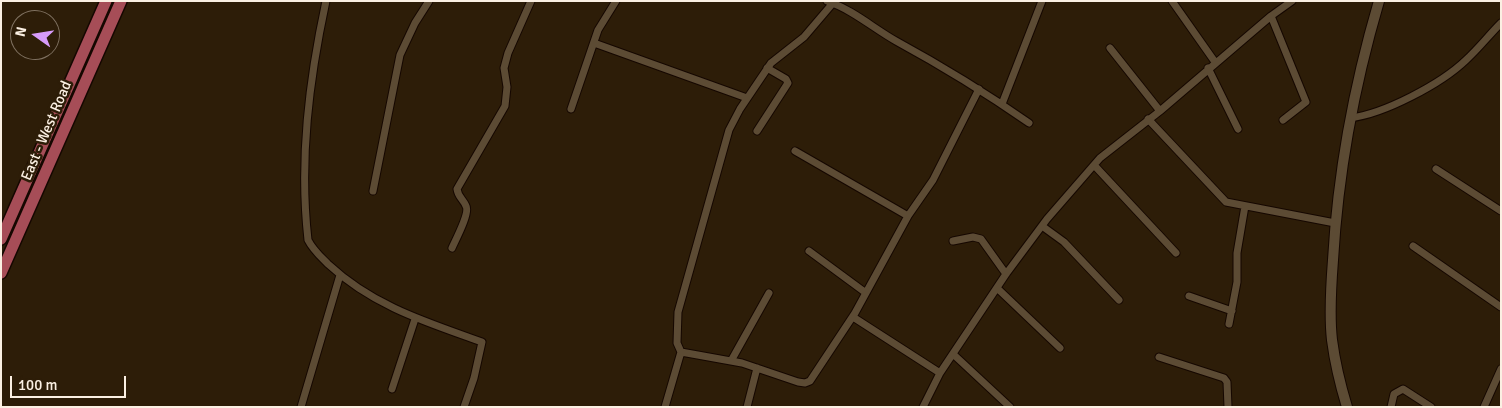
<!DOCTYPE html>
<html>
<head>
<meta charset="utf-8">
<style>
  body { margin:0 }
  #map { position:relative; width:1502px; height:408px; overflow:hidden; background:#2d1d08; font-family:Signika,sans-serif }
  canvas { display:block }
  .frame { position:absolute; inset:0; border:2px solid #fbf0e3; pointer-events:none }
  .north { position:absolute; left:10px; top:10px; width:50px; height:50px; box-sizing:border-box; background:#2d1d08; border:1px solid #7f7160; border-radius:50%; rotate:283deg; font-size:14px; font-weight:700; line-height:20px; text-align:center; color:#fbf0e3 }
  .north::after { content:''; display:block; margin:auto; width:18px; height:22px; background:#d79bf9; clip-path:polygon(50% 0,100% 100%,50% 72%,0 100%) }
  .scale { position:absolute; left:10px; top:376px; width:116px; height:22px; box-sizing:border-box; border:2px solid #fbf0e3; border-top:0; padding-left:6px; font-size:15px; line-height:18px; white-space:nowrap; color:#fbf0e3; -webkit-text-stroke:4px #2d1d08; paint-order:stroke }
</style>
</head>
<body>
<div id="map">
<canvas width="1502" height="408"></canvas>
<div class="frame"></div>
<div class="north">N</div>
<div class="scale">100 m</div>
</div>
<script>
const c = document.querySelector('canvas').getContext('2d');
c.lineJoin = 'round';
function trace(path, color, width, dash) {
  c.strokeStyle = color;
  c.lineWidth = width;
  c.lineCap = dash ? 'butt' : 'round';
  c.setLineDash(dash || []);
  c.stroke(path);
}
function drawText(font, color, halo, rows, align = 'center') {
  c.font = font + ' Signika,sans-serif';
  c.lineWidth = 5;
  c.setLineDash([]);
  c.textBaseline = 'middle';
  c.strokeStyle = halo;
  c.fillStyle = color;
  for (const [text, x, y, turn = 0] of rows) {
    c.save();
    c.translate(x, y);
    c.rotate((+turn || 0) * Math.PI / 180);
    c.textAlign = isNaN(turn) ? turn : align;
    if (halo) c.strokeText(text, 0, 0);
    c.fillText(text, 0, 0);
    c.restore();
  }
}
const street = new Path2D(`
  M 326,1 C 309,80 299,160 308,240 C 313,250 320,256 328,264 C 373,306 426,322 482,342 L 474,378 L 464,407
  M 827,1 C 853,10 873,28 896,41 C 942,66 986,93 1029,123
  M 1172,1 L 1215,62
  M 833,3 L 804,37 L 771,63 L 740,109 L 729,130 L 678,312 L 677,343 L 681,352 L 742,363 L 798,382 L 805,383 L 810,381 L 855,313 L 908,216 L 933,180 L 979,89
  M 1271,16 L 1306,102 L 1283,120
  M 594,43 L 747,98
  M 1110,48 L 1160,111
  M 1208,68 L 1238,129
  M 1002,104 L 1042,1
  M 571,109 L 598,30 L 616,1
  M 1350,118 C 1384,114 1441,84 1466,60 C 1479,48 1489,35 1501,23
  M 1148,119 L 1226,202 L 1335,223
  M 757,131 L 788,83 L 786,79 L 767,68
  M 795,151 L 908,216
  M 1094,165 L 1176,253
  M 1436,169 L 1501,211
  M 373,191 L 400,55 L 415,23 L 429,1
  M 1042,226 L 1064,242 L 1119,300
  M 953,241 L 973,237 L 981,239 L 1006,274
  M 1413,246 L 1501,307
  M 452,248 C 456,239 470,213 466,206 C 463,199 458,197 457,189 L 505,106 L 507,87 L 504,68 L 508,53 L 531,1
  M 809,251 L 866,293
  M 997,288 L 1060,348
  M 1189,296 L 1232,311
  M 853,317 L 940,373
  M 1229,324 L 1237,282 L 1237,253 L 1245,206
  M 953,354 L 1010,407
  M 1159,357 L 1224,378 L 1227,382 L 1228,407
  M 731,361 L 769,293
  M 392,389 L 415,319
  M 301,407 L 340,275
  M 665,407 L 681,352
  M 747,407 L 757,368
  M 923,407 L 940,373 L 1006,274 L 1047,219 L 1100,158 L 1160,111 L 1271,16 L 1292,1
  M 1391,407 L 1394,394 L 1403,389 L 1431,407
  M 1484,407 L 1501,369`);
const secondary = new Path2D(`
  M 1347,407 C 1340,384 1335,363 1332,340 C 1329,314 1331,286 1333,260 C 1338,172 1354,86 1379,1`);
const primary = new Path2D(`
  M 1,239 L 106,1
  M 1,273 L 121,1`);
trace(street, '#150700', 9);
trace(secondary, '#150700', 12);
trace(primary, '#150700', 14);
trace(street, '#5c4b34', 7);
trace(secondary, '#5c4b34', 10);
trace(primary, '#a64d57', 11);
drawText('15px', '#fbf0e3', '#2d1d08', [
  ["East - West Road",47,131,-67]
]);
</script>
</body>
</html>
